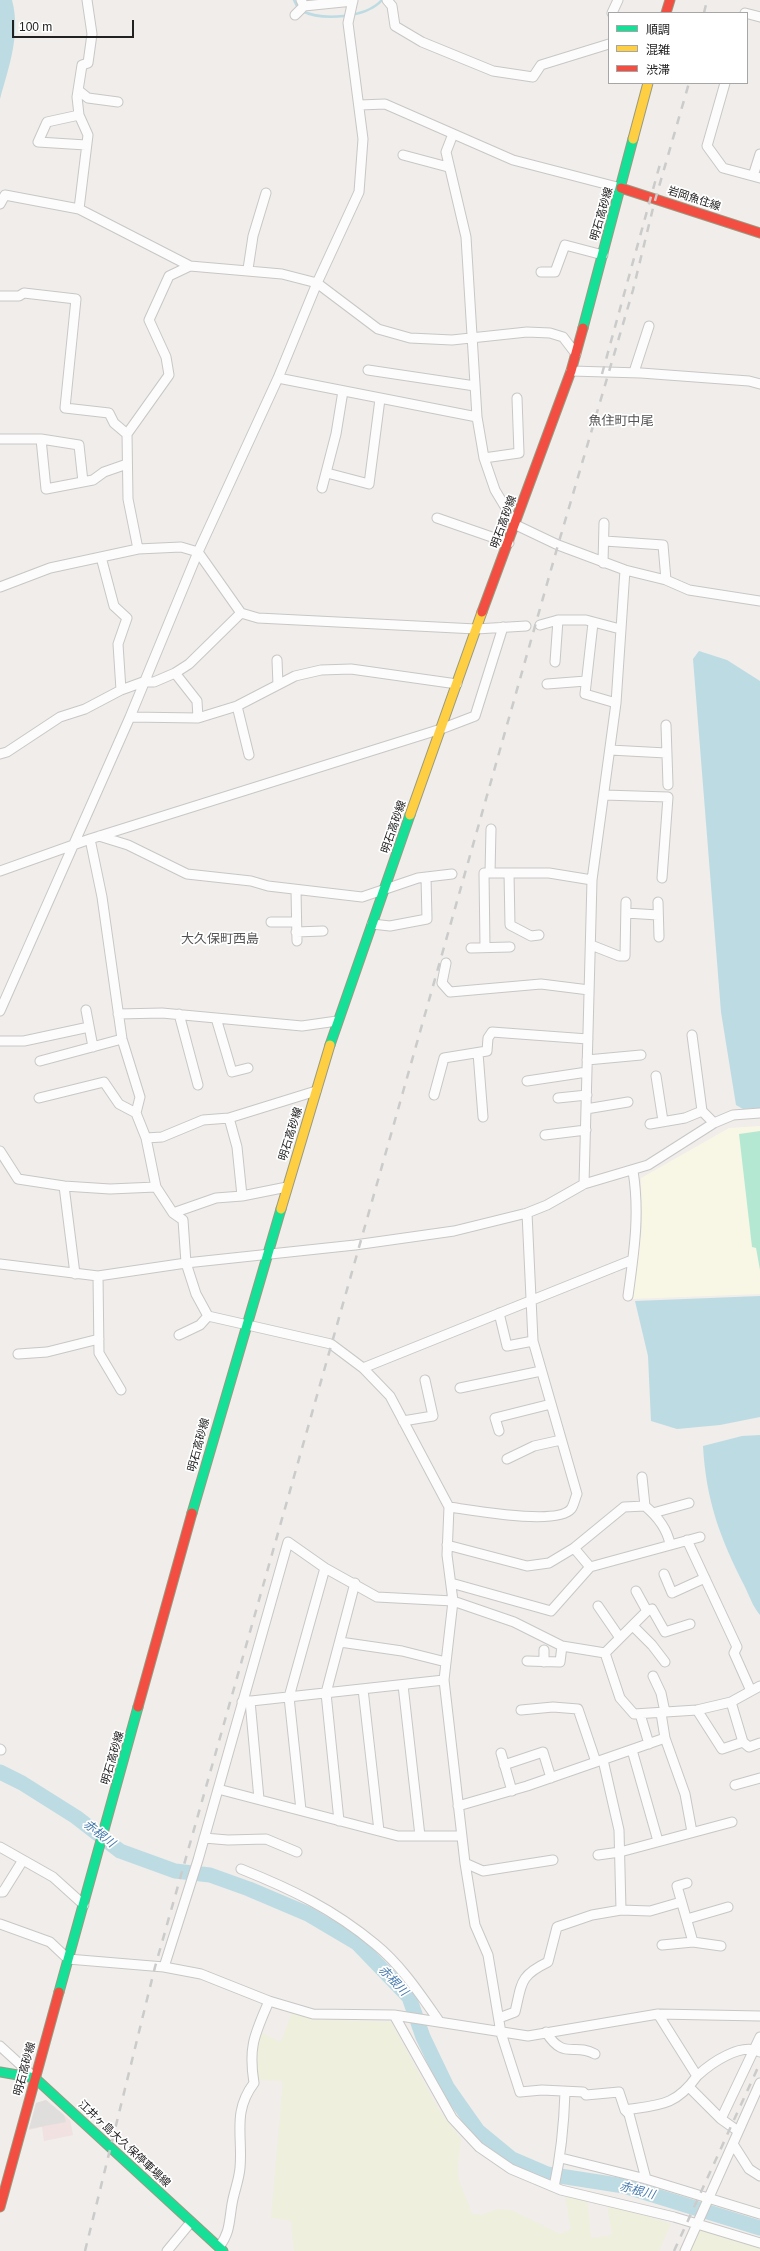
<!DOCTYPE html>
<html>
<head>
<meta charset="utf-8">
<style>
  body { margin:0 }
  #map { position:relative; width:760px; height:2251px; overflow:hidden; background:#f0edea; font-family:Arial,"Noto Sans JP",sans-serif }
  canvas { display:block }
  .legend { position:absolute; left:608px; top:12px; width:140px; height:72px; box-sizing:border-box; background:#fff; border:1px solid #a6a6a6; margin:0; padding:5px 7px; list-style:none; font-size:12px; color:#212121 }
  .legend li { display:flex; align-items:center; gap:8px; height:20px }
  .legend b { width:20px; border:1px solid #a6a6a6 }
  .scale { position:absolute; left:12px; top:20px; width:122px; height:18px; box-sizing:border-box; border:2px solid #212121; border-top:0; padding-left:5px; font-size:12px; line-height:14px; white-space:nowrap; color:#212121; -webkit-text-stroke:3px #fff; paint-order:stroke }
</style>
</head>
<body>
<div id="map">
<canvas width="760" height="2251"></canvas>
<ul class="legend">
<li><b style="height:5px;background:#16e098"></b>順調</li>
<li><b style="height:5px;background:#ffcf43"></b>混雑</li>
<li><b style="height:5px;background:#f24e42"></b>渋滞</li>
</ul>
<div class="scale">100 m</div>
</div>
<script>
const c = document.querySelector('canvas').getContext('2d');
c.lineJoin = 'round';
function paint(path, color) {
  c.fillStyle = color;
  c.fill(path, 'evenodd');
}
function trace(path, color, width, dash) {
  c.strokeStyle = color;
  c.lineWidth = width;
  c.lineCap = dash ? 'butt' : 'round';
  c.setLineDash(dash || []);
  c.stroke(path);
}
function drawText(font, color, halo, rows, align = 'center') {
  c.font = font + ' Arial,"Noto Sans JP",sans-serif';
  c.lineWidth = 3.5;
  c.setLineDash([]);
  c.textBaseline = 'middle';
  c.strokeStyle = halo;
  c.fillStyle = color;
  for (const [text, x, y, turn = 0] of rows) {
    c.save();
    c.translate(x, y);
    c.rotate((+turn || 0) * Math.PI / 180);
    c.textAlign = isNaN(turn) ? turn : align;
    if (halo) c.strokeText(text, 0, 0);
    c.fillText(text, 0, 0);
    c.restore();
  }
}
paint(new Path2D(`
  M 46,2100 L 70,2120 L 73,2135 L 44,2141 L 42,2127 L 29,2130 L 36,2103 Z`), '#f1e1e0');
paint(new Path2D(`
  M 760,1126 L 760,1294 L 632,1299 L 642,1227 L 641,1178 L 729,1128 Z`), '#f8f7e6');
paint(new Path2D(`
  M 292,2012 L 312,2018 L 329,2020 L 391,2022 L 439,2110 L 461,2139 L 458,2165 L 459,2180 L 472,2214 L 482,2215 L 498,2209 L 511,2210 L 560,2234 L 571,2230 L 565,2195 L 587,2197 L 591,2238 L 612,2235 L 607,2203 L 671,2224 L 659,2251 L 294,2251 L 291,2221 L 271,2218 L 283,2081 L 257,2080 L 252,2062 L 259,2032 L 281,2042 Z
  M 700,2229 L 733,2236 L 760,2249 L 760,2251 L 690,2251 Z`), '#efefdd');
paint(new Path2D(`
  M 760,1131 L 760,1270 L 756,1248 L 752,1247 L 739,1134 Z`), '#b5e8d2');
paint(new Path2D(`
  M 46,2100 L 64,2115 L 66,2122 L 29,2129 L 36,2103 Z`), '#e0dedd');
paint(new Path2D(`
  M 0,0 L 12,0 C 21,34 9,66 0,99 Z
  M 699,651 L 727,660 L 760,681 L 760,1108 L 743,1109 L 736,1105 L 721,1012 L 693,659 Z
  M 760,1296 L 760,1417 L 720,1425 L 677,1429 L 651,1421 L 648,1356 L 635,1301 Z
  M 760,1435 L 760,1615 C 753,1607 749,1595 744,1585 C 720,1538 706,1500 703,1446 L 742,1436 Z`), '#bddbe3');
trace(new Path2D(`
  M 294,0 L 298,8
  M 302,11 C 323,21 366,18 382,0`), '#bddbe3', 2.5);
trace(new Path2D(`
  M 0,1772 L 22,1783 L 76,1817 L 120,1851 L 175,1871 L 210,1875 L 249,1889 L 308,1914 L 357,1943 L 409,1997 L 423,2037 L 447,2087 L 478,2131 L 512,2159 L 547,2174 L 624,2186 L 760,2228`), '#bddbe3', 15);
const street = new Path2D(`
  M 301,0 L 304,6 L 353,1
  M 387,0 L 392,6 L 395,26 L 422,42 L 493,71 L 533,77 L 541,65 L 609,44
  M 612,13 L 618,0
  M 745,13 L 760,17
  M 295,15 L 304,6
  M 725,83 L 707,146 L 723,168 L 760,178
  M 78,90 L 88,98 L 118,102
  M 360,105 L 385,104 L 513,160 L 621,188
  M 79,115 L 47,122 L 38,142 L 86,145
  M 453,134 L 446,152 L 466,237 L 477,417 L 484,458 L 495,490 L 516,525 L 558,545 L 625,570 L 666,580 L 689,590 L 760,601
  M 403,155 L 448,167
  M 753,176 L 760,154
  M 0,204 L 5,195 L 79,209 L 190,266 L 282,274 L 317,283 L 378,329 L 410,338 L 452,340 L 527,332 L 550,333 L 563,337 L 576,354
  M 79,209 L 88,135 L 79,115 L 77,97 L 82,65 L 88,63 L 92,34 L 87,0
  M 248,269 L 253,236 L 266,193
  M 541,272 L 555,272 L 565,245 L 603,255
  M 0,296 L 19,296 L 24,293 L 76,299 L 65,408 L 109,413 L 114,423 L 127,434
  M 368,370 L 475,386
  M 571,371 L 641,373 L 749,381 L 760,384
  M 634,372 L 649,326
  M 278,378 L 477,417
  M 0,439 L 41,439 L 79,445 L 83,482
  M 41,439 L 46,489 L 93,480 L 104,472 L 127,464
  M 484,458 L 519,453 L 517,398
  M 327,473 L 369,484 L 380,399
  M 322,488 L 336,434 L 343,391
  M 437,518 L 509,543
  M 605,541 L 663,545 L 666,580
  M 138,549 L 128,499 L 127,434 L 169,375 L 166,357 L 149,320 L 169,276 L 190,266
  M 101,557 L 114,606 L 127,618 L 118,644 L 121,690
  M 603,563 L 604,523
  M 0,587 L 50,568 L 138,549 L 181,547 L 198,552 L 241,613 L 258,618 L 476,629 L 526,626
  M 593,623 L 585,694 L 616,703
  M 540,625 L 558,620 L 586,620 L 620,629
  M 277,660 L 278,685
  M 555,662 L 558,620
  M 175,673 L 197,701 L 198,718
  M 547,684 L 586,681
  M 237,706 L 249,755
  M 130,717 L 198,718 L 237,706 L 295,676 L 321,670 L 351,669 L 457,684
  M 666,725 L 668,785
  M 610,750 L 666,753
  M 0,754 L 7,752 L 60,717 L 85,709 L 121,690 L 143,682 L 154,682 L 175,673 L 189,664 L 241,613
  M 604,795 L 668,797 L 662,878
  M 99,836 L 128,845 L 187,874 L 251,881 L 268,886 L 362,897 L 418,878 L 452,874
  M 90,839 L 102,897 L 122,1039 L 140,1097 L 136,1113 L 146,1138 L 156,1187 L 173,1213 L 183,1220 L 186,1263 L 196,1294 L 208,1316 L 331,1344 L 363,1368 L 390,1396 L 449,1507 L 447,1555 L 453,1601 L 444,1680 L 465,1863 L 475,1925 L 488,1955 L 501,2033 L 520,2092 L 542,2090 L 583,2092 L 586,2095 L 619,2092 L 625,2110 L 629,2114 L 646,2179
  M 0,871 L 90,839 L 441,729 L 475,716 L 503,627
  M 490,873 L 491,829
  M 509,873 L 510,925 L 531,936 L 539,935
  M 296,890 L 297,941
  M 658,902 L 659,937
  M 626,913 L 658,915
  M 271,922 L 296,922
  M 372,924 L 390,926 L 427,919 L 426,877
  M 296,932 L 323,931
  M 591,945 L 619,956 L 625,956 L 626,902
  M 485,947 L 484,873 L 549,873 L 592,880
  M 471,948 L 510,947
  M 446,963 L 442,983 L 450,992 L 541,984 L 589,990
  M 86,1010 L 93,1047
  M 0,1011 L 130,717 L 198,552 L 278,378 L 317,283 L 359,192 L 363,139 L 348,23 L 353,0
  M 118,1014 L 162,1013 L 302,1026 L 337,1021
  M 179,1014 L 198,1085
  M 216,1018 L 232,1072 L 248,1068
  M 692,1035 L 702,1111 L 714,1123
  M 0,1041 L 24,1041 L 89,1027
  M 478,1053 L 483,1117
  M 587,1060 L 641,1055
  M 40,1061 L 122,1039
  M 656,1076 L 663,1121
  M 527,1081 L 587,1072
  M 434,1095 L 444,1058 L 487,1051 L 488,1038 L 492,1032 L 588,1039
  M 39,1098 L 104,1082 L 119,1104 L 136,1113
  M 558,1098 L 587,1095
  M 586,1109 L 628,1102
  M 229,1118 L 237,1147 L 242,1196
  M 650,1124 L 685,1118 L 702,1111
  M 545,1135 L 586,1130
  M 146,1138 L 162,1137 L 203,1120 L 229,1118 L 316,1091
  M 0,1151 L 18,1179 L 64,1186 L 75,1274
  M 584,1184 L 592,880 L 616,703 L 625,570
  M 64,1186 L 110,1189 L 156,1187
  M 173,1213 L 216,1198 L 242,1196 L 287,1187
  M 0,1264 L 98,1276 L 186,1263 L 355,1245 L 454,1231 L 527,1213 L 547,1205 L 584,1184 L 648,1165 L 714,1123 L 733,1115 L 760,1113
  M 98,1276 L 99,1353 L 121,1390
  M 628,1296 C 634,1252 640,1214 633,1171
  M 499,1313 L 507,1346 L 533,1341
  M 179,1335 L 200,1325 L 208,1316
  M 18,1354 L 47,1352 L 99,1339
  M 363,1368 L 632,1260
  M 460,1388 L 541,1371
  M 403,1421 L 433,1416 L 425,1380
  M 499,1431 L 495,1418 L 551,1404
  M 507,1459 L 534,1446 L 561,1440
  M 642,1477 L 645,1506
  M 449,1507 C 471,1510 557,1526 571,1509 C 574,1505 575,1498 577,1494 L 533,1341 L 527,1213
  M 653,1513 L 689,1503
  M 687,1540 L 737,1647 L 734,1653 L 751,1691
  M 447,1545 L 527,1566 L 549,1563 L 574,1548 L 624,1507 L 645,1506 C 657,1516 667,1529 670,1544
  M 574,1548 L 590,1567
  M 664,1574 L 672,1593 L 705,1578
  M 451,1583 L 551,1611 L 590,1567 L 700,1537
  M 636,1591 L 647,1611
  M 598,1606 L 620,1638
  M 633,1626 L 652,1645 L 665,1662
  M 340,1642 L 402,1651 L 446,1662
  M 544,1650 L 544,1662
  M 605,1653 L 620,1698 L 634,1714 L 697,1710 L 731,1702 L 760,1686
  M 527,1661 L 560,1662 L 562,1646
  M 653,1676 L 661,1693 L 665,1712
  M 403,1685 L 420,1836
  M 363,1689 L 379,1831
  M 250,1701 L 259,1799
  M 242,1702 L 444,1680
  M 731,1702 L 743,1742
  M 521,1710 L 553,1707 L 578,1709 L 596,1762
  M 697,1710 L 722,1749 L 743,1742 L 749,1747 L 760,1743
  M 661,1713 L 665,1738 L 685,1794 L 692,1832
  M 640,1714 L 649,1744
  M 0,1749 L 1,1750
  M 632,1750 L 658,1841
  M 501,1753 L 512,1791
  M 603,1760 L 619,1830 L 621,1910
  M 504,1765 L 543,1752 L 551,1778
  M 735,1785 L 760,1778
  M 218,1789 L 398,1836 L 462,1836
  M 458,1806 L 527,1786 L 665,1738
  M 301,1810 L 289,1697 L 325,1568
  M 339,1821 L 326,1693 L 355,1583
  M 204,1838 L 228,1840 L 266,1839 L 297,1852
  M 0,1847 L 53,1877 L 84,1905
  M 598,1855 L 620,1852 L 732,1822
  M 465,1863 L 483,1871 L 553,1860
  M 241,1869 C 291,1889 333,1909 375,1944 C 401,1965 420,1994 439,2021
  M 687,1883 L 677,1886 L 693,1942
  M 0,1892 L 3,1892 L 23,1860
  M 687,1919 L 728,1907
  M 0,1924 L 50,1942 L 68,1959 L 164,1967 L 201,1974 L 269,2001 L 313,2014 L 394,2015 L 528,2036 L 658,2014 L 760,2016
  M 662,1945 L 693,1942 L 721,1946
  M 164,1967 L 198,1860 L 288,1542 L 325,1568 L 377,1597 L 453,1601 L 514,1622 L 562,1646 L 605,1653 L 647,1611 L 652,1609 L 665,1632 L 690,1624
  M 658,2014 L 697,2076 C 711,2063 741,2042 760,2052
  M 394,2015 L 452,2118 L 479,2147 L 511,2169 L 561,2190 L 674,2217 L 760,2243
  M 499,2018 L 515,2012 C 522,1983 519,1976 548,1962 L 557,1927 L 592,1915 L 621,1910 L 650,1911 L 681,1902
  M 546,2032 C 564,2061 574,2042 595,2054
  M 0,2046 L 35,2078
  M 689,2087 L 721,2119 L 738,2131
  M 625,2110 C 659,2105 676,2106 697,2076
  M 721,2119 L 760,2037
  M 733,2144 L 749,2169 L 760,2176
  M 561,2158 L 646,2179 L 760,2214
  M 554,2187 C 561,2155 564,2124 565,2092
  M 219,2247 C 230,2233 229,2222 232,2204 C 234,2192 239,2180 240,2168 C 243,2136 232,2112 254,2083 C 248,2046 255,2034 269,2001
  M 167,2251 L 191,2222
  M 685,2251 L 760,2083`);
const fast = new Path2D(`
  M 583,328 L 633,139
  M 330,1045 L 410,815
  M 192,1513 L 281,1209
  M 59,1992 L 138,1707
  M 0,2072 L 35,2078 L 223,2251`);
const slow = new Path2D(`
  M 633,139 L 648,83
  M 410,815 L 482,612
  M 281,1209 L 330,1045`);
const jam = new Path2D(`
  M 666,13 L 670,0
  M 621,188 L 760,233
  M 482,612 L 571,371 L 583,328
  M 138,1707 L 192,1513
  M 0,2207 L 59,1992`);
trace(street, '#c8c7c6', 11);
trace(fast, '#999a80', 11);
trace(slow, '#999a80', 11);
trace(jam, '#999a80', 11);
trace(street, '#fdfcfc', 9);
trace(fast, '#16e098', 9);
trace(slow, '#ffcf43', 9);
trace(jam, '#f24e42', 9);
trace(new Path2D(`
  M 704,13 L 707,0
  M 602,374 L 660,164
  M 85,2251 L 155,1967 L 558,545 L 633,290 L 654,204 L 689,83
  M 674,2251 L 760,2063`), '#cbcbcb', 2.5, [8, 8]);
drawText('11px', '#212121', '#fff', [
  ["岩岡魚住線",694,199,18],
  ["明石高砂線",602,214,-74],
  ["明石高砂線",504,522,-70],
  ["明石高砂線",394,827,-71],
  ["明石高砂線",291,1134,-73],
  ["明石高砂線",199,1445,-75],
  ["明石高砂線",113,1758,-74],
  ["明石高砂線",25,2069,-75],
  ["江井ヶ島大久保停車場線",124,2144,43]
]);
drawText('italic 12px', '#467aad', '#fff', [
  ["赤根川",99,1834,38],
  ["赤根川",393,1981,46],
  ["赤根川",637,2191,15]
]);
drawText('13px', '#545454', '#fff', [
  ["魚住町中尾",621,421],
  ["大久保町西島",220,939]
]);
</script>
</body>
</html>
